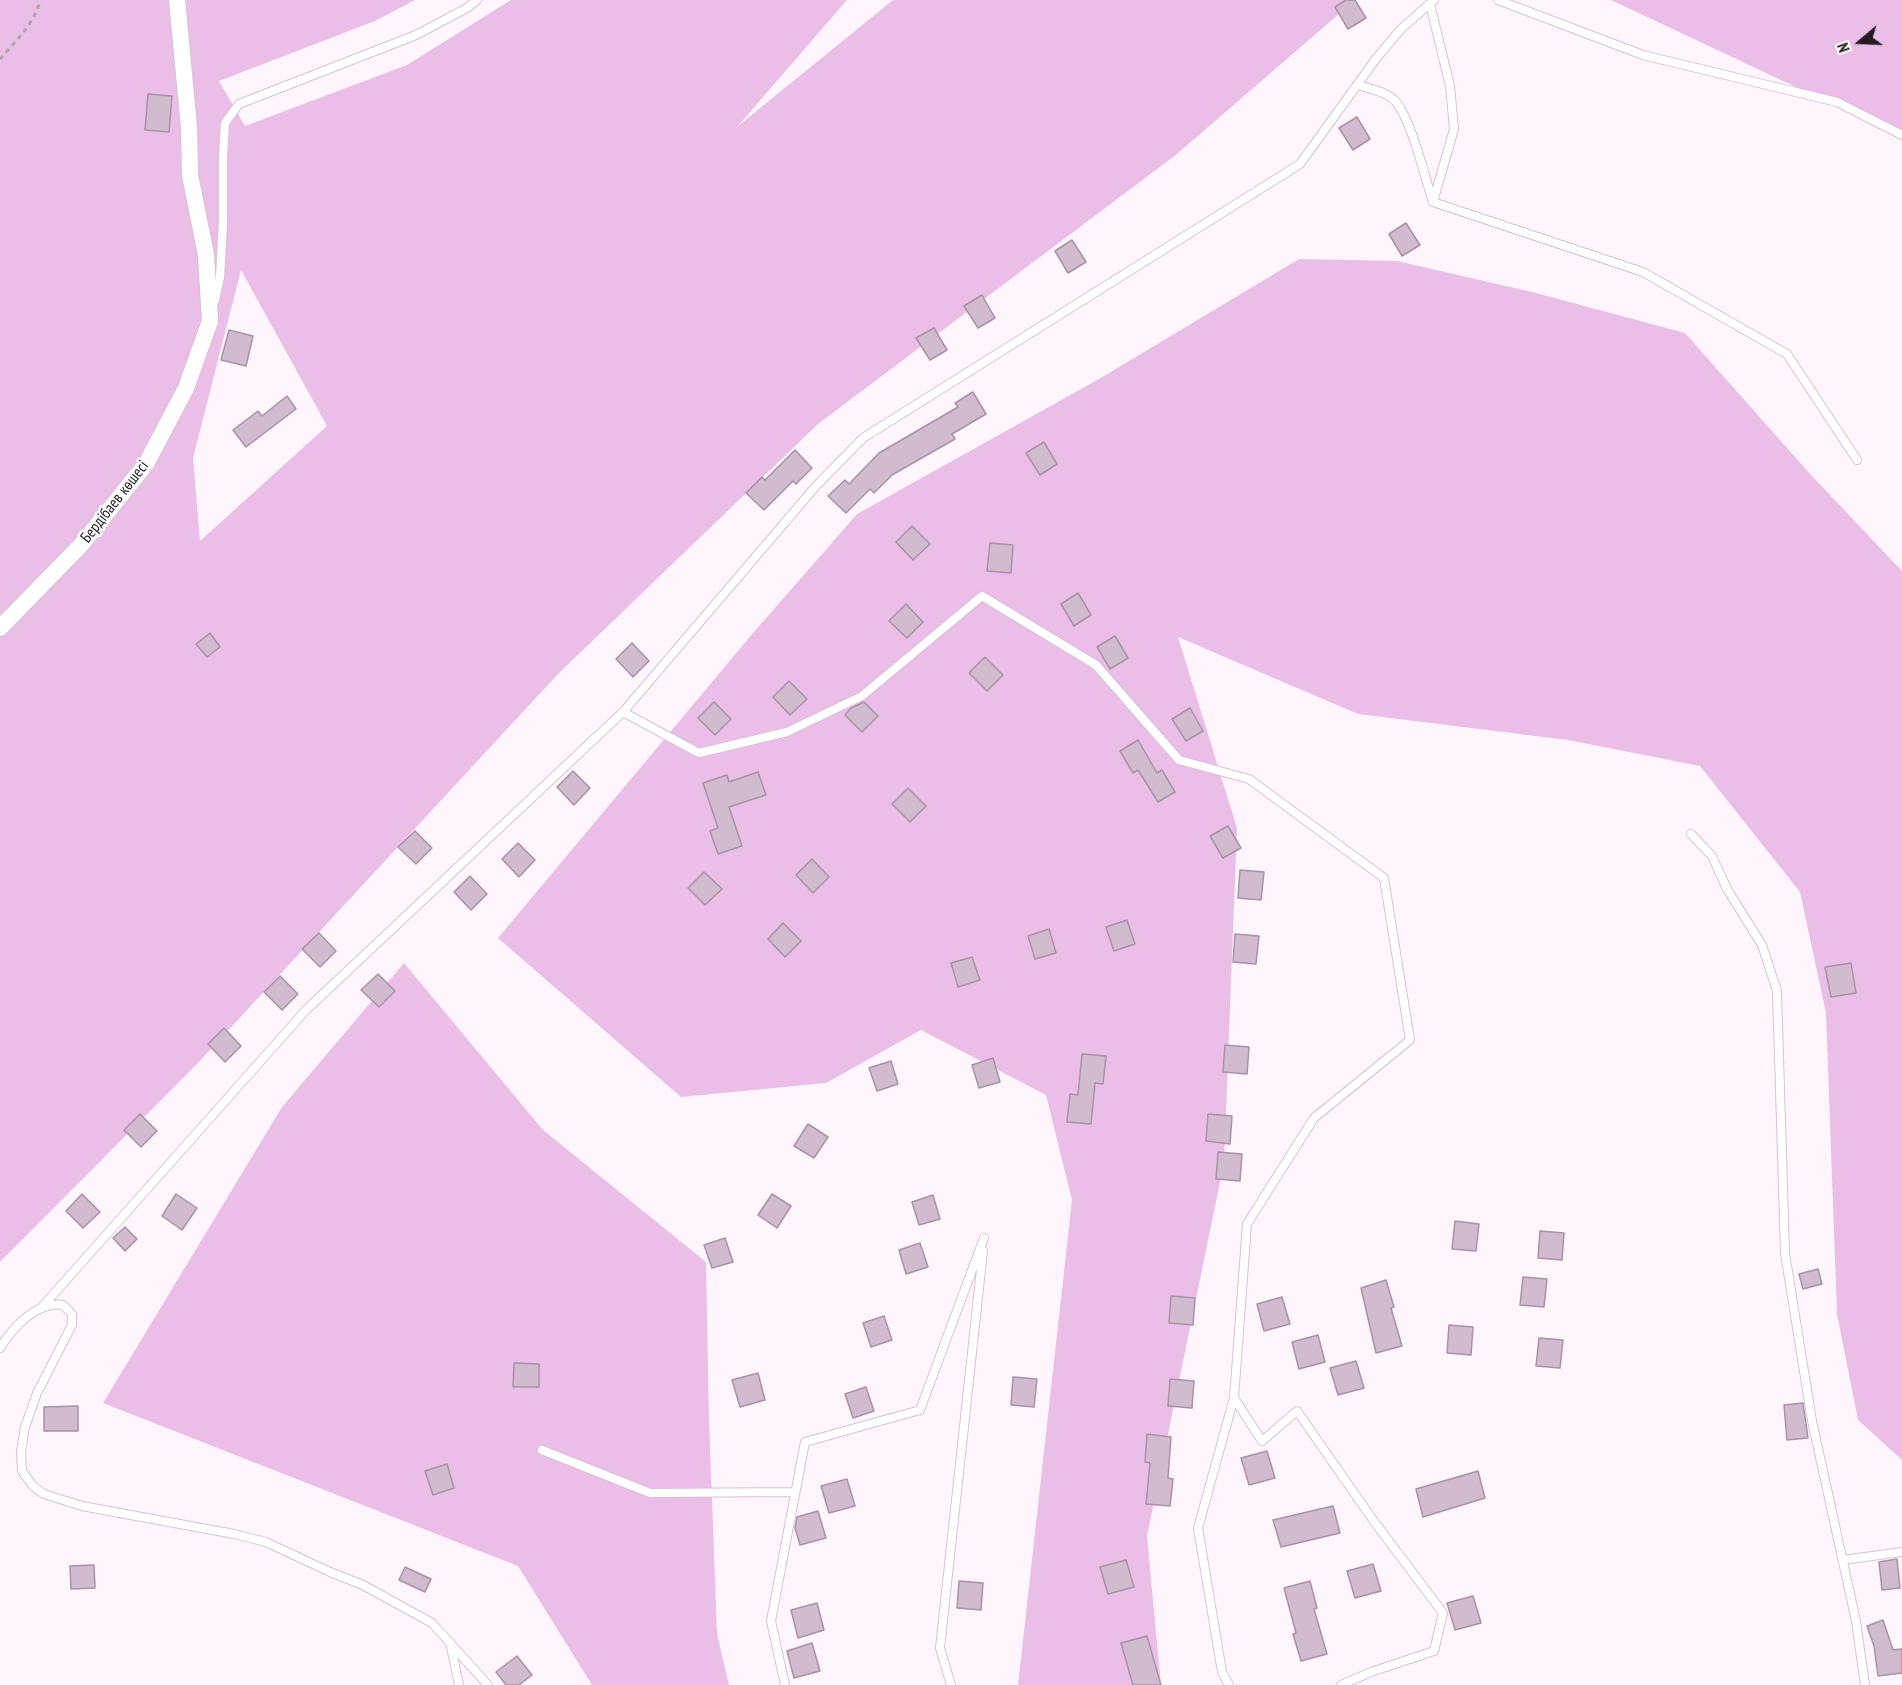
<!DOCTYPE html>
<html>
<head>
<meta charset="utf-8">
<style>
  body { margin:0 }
  #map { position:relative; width:1902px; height:1685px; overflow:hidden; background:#fef5fd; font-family:"PT Sans Narrow",sans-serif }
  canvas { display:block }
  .north { position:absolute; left:1830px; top:12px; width:60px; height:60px; -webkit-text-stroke:4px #fff; paint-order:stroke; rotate:251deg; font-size:16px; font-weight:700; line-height:24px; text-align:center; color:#231b22 }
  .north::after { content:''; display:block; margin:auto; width:21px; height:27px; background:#231b22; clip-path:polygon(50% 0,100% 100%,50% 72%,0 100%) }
</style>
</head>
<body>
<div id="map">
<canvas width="1902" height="1685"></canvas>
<div class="north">N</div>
</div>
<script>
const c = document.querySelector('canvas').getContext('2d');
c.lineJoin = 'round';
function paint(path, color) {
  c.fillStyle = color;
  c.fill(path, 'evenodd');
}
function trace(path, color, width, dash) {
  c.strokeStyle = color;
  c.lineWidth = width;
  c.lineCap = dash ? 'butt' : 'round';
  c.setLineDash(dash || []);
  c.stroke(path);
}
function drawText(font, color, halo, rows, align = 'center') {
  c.font = font + ' "PT Sans Narrow",sans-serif';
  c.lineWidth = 5;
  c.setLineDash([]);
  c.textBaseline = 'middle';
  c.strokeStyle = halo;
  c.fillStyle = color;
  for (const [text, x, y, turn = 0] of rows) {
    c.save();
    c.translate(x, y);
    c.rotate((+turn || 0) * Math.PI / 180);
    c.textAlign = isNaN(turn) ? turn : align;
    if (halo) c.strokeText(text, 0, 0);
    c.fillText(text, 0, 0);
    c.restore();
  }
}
paint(new Path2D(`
  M 0,0 L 415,0 L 375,21 L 219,81 L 245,126 L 407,65 L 511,0 L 847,0 L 738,126 L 893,0 L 1355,0 L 1177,154 L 818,424 L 558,674 L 197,1064 L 0,1262 ZM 241,270 L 327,426 L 200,541 L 193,458 Z
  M 1611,0 L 1902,0 L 1902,137 Z
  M 1299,259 L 1397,261 L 1532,292 L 1685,333 L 1811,475 L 1902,571 L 1902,1460 L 1858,1420 L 1837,1314 L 1826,1013 L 1800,892 L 1700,766 L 1568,740 L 1358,714 L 1178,637 L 1237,828 L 1224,1163 L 1147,1536 L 1161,1685 L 1018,1685 L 1072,1200 L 1046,1095 L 921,1030 L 826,1083 L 681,1097 L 498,938 L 753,633 L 857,514 L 1099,379 Z
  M 404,963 L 543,1130 L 706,1262 L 709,1418 L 717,1634 L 729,1685 L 592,1685 L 518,1566 L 103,1403 L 282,1107 Z`), '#eabee7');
const building = new Path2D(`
  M 1346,0 L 1355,0 L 1366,18 L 1348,29 L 1335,7 Z
  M 148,94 L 172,96 L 169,132 L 145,130 Z
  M 1357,117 L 1370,139 L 1353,150 L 1339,128 Z
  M 1406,223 L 1420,245 L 1402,256 L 1389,234 Z
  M 1072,240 L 1086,262 L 1068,273 L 1055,251 Z
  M 982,295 L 995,318 L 978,328 L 964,306 Z
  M 934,328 L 947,350 L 930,360 L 916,338 Z
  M 229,330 L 253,336 L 246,366 L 221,360 Z
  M 973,392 L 986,414 L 952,434 L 955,439 L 892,475 L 874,493 L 870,489 L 846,513 L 828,496 L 845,480 L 849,484 L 879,453 L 958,407 L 955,403 Z
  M 287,396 L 296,409 L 246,447 L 233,430 L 258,411 L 262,416 Z
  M 1044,442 L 1057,464 L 1040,475 L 1026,453 Z
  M 795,450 L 812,468 L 796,484 L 793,481 L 764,510 L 746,493 L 762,477 L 765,480 Z
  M 912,526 L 930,544 L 913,560 L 896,542 Z
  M 990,543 L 1013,545 L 1011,573 L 987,571 Z
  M 1078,593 L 1091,615 L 1074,626 L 1061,604 Z
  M 906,604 L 923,622 L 907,638 L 889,621 Z
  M 210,633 L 220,647 L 207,657 L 196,644 Z
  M 1115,636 L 1128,658 L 1110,669 L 1097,647 Z
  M 632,643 L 649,661 L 633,677 L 616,659 Z
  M 985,657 L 1003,675 L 987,691 L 969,673 Z
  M 789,681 L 807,699 L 790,715 L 773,697 Z
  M 714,702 L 731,719 L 715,735 L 698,718 Z
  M 864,702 L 878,716 L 862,732 L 845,715 L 851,708 Z
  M 1190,708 L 1203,731 L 1186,741 L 1172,719 Z
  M 1138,740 L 1157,773 L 1162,770 L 1175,792 L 1158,802 L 1138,770 L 1133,773 L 1120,751 Z
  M 573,771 L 590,788 L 574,805 L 557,787 Z
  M 758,772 L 766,795 L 729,807 L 742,846 L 718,854 L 710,831 L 718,828 L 703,783 L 727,775 L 729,782 Z
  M 908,788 L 926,806 L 910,822 L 892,804 Z
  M 1228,826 L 1241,848 L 1223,858 L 1210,836 Z
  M 415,831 L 432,848 L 416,864 L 398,847 Z
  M 518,843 L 535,860 L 519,877 L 502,859 Z
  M 812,859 L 829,877 L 813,893 L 796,875 Z
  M 1240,870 L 1264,872 L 1261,900 L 1238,898 Z
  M 704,872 L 722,889 L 705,905 L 688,888 Z
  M 470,876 L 487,894 L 471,910 L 454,892 Z
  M 1127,920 L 1135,944 L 1114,951 L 1106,927 Z
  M 783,923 L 801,941 L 785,957 L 768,939 Z
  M 1049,929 L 1056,953 L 1035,959 L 1028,936 Z
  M 319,933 L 336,951 L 320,967 L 302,949 Z
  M 1235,934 L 1259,936 L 1256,964 L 1233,962 Z
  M 972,957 L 980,980 L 958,987 L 951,963 Z
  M 1851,963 L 1856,993 L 1831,997 L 1825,967 Z
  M 378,974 L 395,991 L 379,1007 L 361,990 Z
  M 280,976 L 298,994 L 282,1010 L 264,992 Z
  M 224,1028 L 241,1046 L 225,1062 L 208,1044 Z
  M 1225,1045 L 1249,1047 L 1247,1074 L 1223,1072 Z
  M 1082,1054 L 1106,1056 L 1103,1084 L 1095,1083 L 1091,1124 L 1067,1122 L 1070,1094 L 1078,1095 Z
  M 993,1058 L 1000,1082 L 979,1088 L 972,1065 Z
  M 891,1061 L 898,1084 L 877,1091 L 869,1068 Z
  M 140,1114 L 157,1131 L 141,1147 L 124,1130 Z
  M 1208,1114 L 1232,1116 L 1230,1144 L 1206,1141 Z
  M 808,1124 L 828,1137 L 814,1158 L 794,1146 Z
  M 1218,1152 L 1242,1154 L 1240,1181 L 1216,1179 Z
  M 82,1194 L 100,1212 L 83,1228 L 66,1211 Z
  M 176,1194 L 197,1208 L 182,1230 L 162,1216 Z
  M 772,1194 L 791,1206 L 777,1228 L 758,1215 Z
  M 933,1195 L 940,1219 L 919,1225 L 912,1202 Z
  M 1455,1221 L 1479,1224 L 1476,1251 L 1452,1249 Z
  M 125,1227 L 137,1239 L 125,1251 L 113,1238 Z
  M 1540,1231 L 1564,1233 L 1562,1260 L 1538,1258 Z
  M 725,1238 L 733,1262 L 712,1268 L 704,1245 Z
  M 920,1243 L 928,1267 L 906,1274 L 899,1250 Z
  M 1818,1269 L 1822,1284 L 1803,1289 L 1799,1274 Z
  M 1523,1277 L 1547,1279 L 1544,1307 L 1520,1305 Z
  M 1386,1280 L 1394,1307 L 1391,1308 L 1402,1346 L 1376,1353 L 1361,1288 Z
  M 1171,1296 L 1195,1298 L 1193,1325 L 1169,1323 Z
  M 1282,1297 L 1290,1324 L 1264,1331 L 1257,1304 Z
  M 884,1316 L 892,1340 L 871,1347 L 863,1323 Z
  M 1449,1325 L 1473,1327 L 1471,1355 L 1447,1353 Z
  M 1318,1335 L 1325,1362 L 1299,1369 L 1292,1342 Z
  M 1539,1338 L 1563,1340 L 1560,1368 L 1536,1366 Z
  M 1356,1361 L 1364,1388 L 1338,1395 L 1330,1368 Z
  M 514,1363 L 539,1364 L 539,1387 L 513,1387 Z
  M 758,1373 L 765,1400 L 740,1407 L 732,1380 Z
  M 1013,1377 L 1037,1379 L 1034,1407 L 1011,1405 Z
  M 1170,1379 L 1194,1381 L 1192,1408 L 1168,1406 Z
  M 866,1387 L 874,1411 L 853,1418 L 845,1394 Z
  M 1803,1403 L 1808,1438 L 1787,1440 L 1784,1405 Z
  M 78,1406 L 78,1431 L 44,1431 L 44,1407 Z
  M 1147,1434 L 1171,1437 L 1168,1478 L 1173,1479 L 1170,1506 L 1146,1504 L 1150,1463 L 1145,1462 Z
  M 1267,1451 L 1275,1478 L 1249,1485 L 1241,1458 Z
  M 447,1464 L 454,1488 L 433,1495 L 425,1471 Z
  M 1478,1471 L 1485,1498 L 1423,1517 L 1416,1489 Z
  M 847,1479 L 855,1506 L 829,1513 L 821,1486 Z
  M 1333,1506 L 1340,1533 L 1281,1547 L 1273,1520 Z
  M 818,1511 L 826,1538 L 800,1545 L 795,1528 L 797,1517 Z
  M 1897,1559 L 1900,1588 L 1882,1590 L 1879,1562 Z
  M 1126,1560 L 1134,1587 L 1108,1594 L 1100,1567 Z
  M 1373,1564 L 1381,1591 L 1355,1598 L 1347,1571 Z
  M 94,1565 L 95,1588 L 71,1589 L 70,1566 Z
  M 405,1567 L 431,1579 L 425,1592 L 399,1580 Z
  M 959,1581 L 983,1583 L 981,1610 L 957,1608 Z
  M 1310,1581 L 1317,1608 L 1314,1609 L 1327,1654 L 1301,1661 L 1293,1634 L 1296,1633 L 1284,1588 Z
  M 1473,1596 L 1481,1623 L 1455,1630 L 1447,1603 Z
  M 817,1603 L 824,1630 L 798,1638 L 791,1610 Z
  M 1883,1620 L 1893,1650 L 1902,1649 L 1902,1673 L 1878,1676 L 1874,1646 L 1867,1626 Z
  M 1147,1636 L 1161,1685 L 1133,1685 L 1121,1643 Z
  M 812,1643 L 820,1671 L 794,1678 L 787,1651 Z
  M 517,1656 L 532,1675 L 519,1685 L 506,1685 L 496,1672 Z`);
paint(building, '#d1bccf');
trace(building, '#a893a6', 1.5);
const lane = new Path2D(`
  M 1498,0 L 1643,55 L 1837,102 L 1902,135
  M 1430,4 L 1450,86 L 1454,129 L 1433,202 L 1643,272 L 1787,354 L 1857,460
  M 1357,85 C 1369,88 1382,91 1392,98 C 1410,112 1425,179 1433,202
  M 215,300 L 220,277 L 223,222 L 223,155 L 225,123 L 239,104 L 416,35 L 467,8 L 477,0
  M 623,712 L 699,753 L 787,732 L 862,696 L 982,596 L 1096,665 L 1179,760 L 1249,779 L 1384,878 L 1410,1040 L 1314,1118 L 1247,1224 L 1234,1398
  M 1691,834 L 1712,856 L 1727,889 L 1762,945 L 1777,991 L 1785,1253 L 1812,1421 L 1856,1621 L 1865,1685
  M 43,1306 L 306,1010 L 623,712 L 816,486 L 863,438 L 1300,164 L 1375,60 L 1401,29 L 1434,0
  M 0,1348 C 13,1327 37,1301 63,1305 L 72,1314 L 72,1325 L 37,1393 L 25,1427 L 21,1451 L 22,1471 L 33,1486 L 44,1494 L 82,1506 L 234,1534 L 266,1542 L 330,1572 L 363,1585 L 432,1623 L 488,1685
  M 542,1450 L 650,1493 L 795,1492
  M 1843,1560 L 1902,1552
  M 450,1642 L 459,1685
  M 785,1685 L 771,1621 L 805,1442 L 920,1410 L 984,1238
  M 951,1685 L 940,1648 L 983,1251
  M 1229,1685 L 1222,1672 L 1198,1528 L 1234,1398 L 1262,1441 L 1297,1411 L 1373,1520 L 1443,1613 L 1434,1651 L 1371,1672 L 1341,1685`);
const street = new Path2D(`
  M 0,628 L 81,545 L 146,464 L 186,388 L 210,321 L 206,255 L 190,175 L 189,127 L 177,0`);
trace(lane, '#d8c2d6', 10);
trace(street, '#d8c2d6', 18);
trace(new Path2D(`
  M 0,59 C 15,42 35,23 40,0`), '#afa6ae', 3, [4.5, 4.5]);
trace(lane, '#fff', 8);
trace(street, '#fff', 16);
drawText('16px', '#231b22', '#fff', [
  ["Бердібаев көшесі",115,502,-52]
]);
</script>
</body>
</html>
